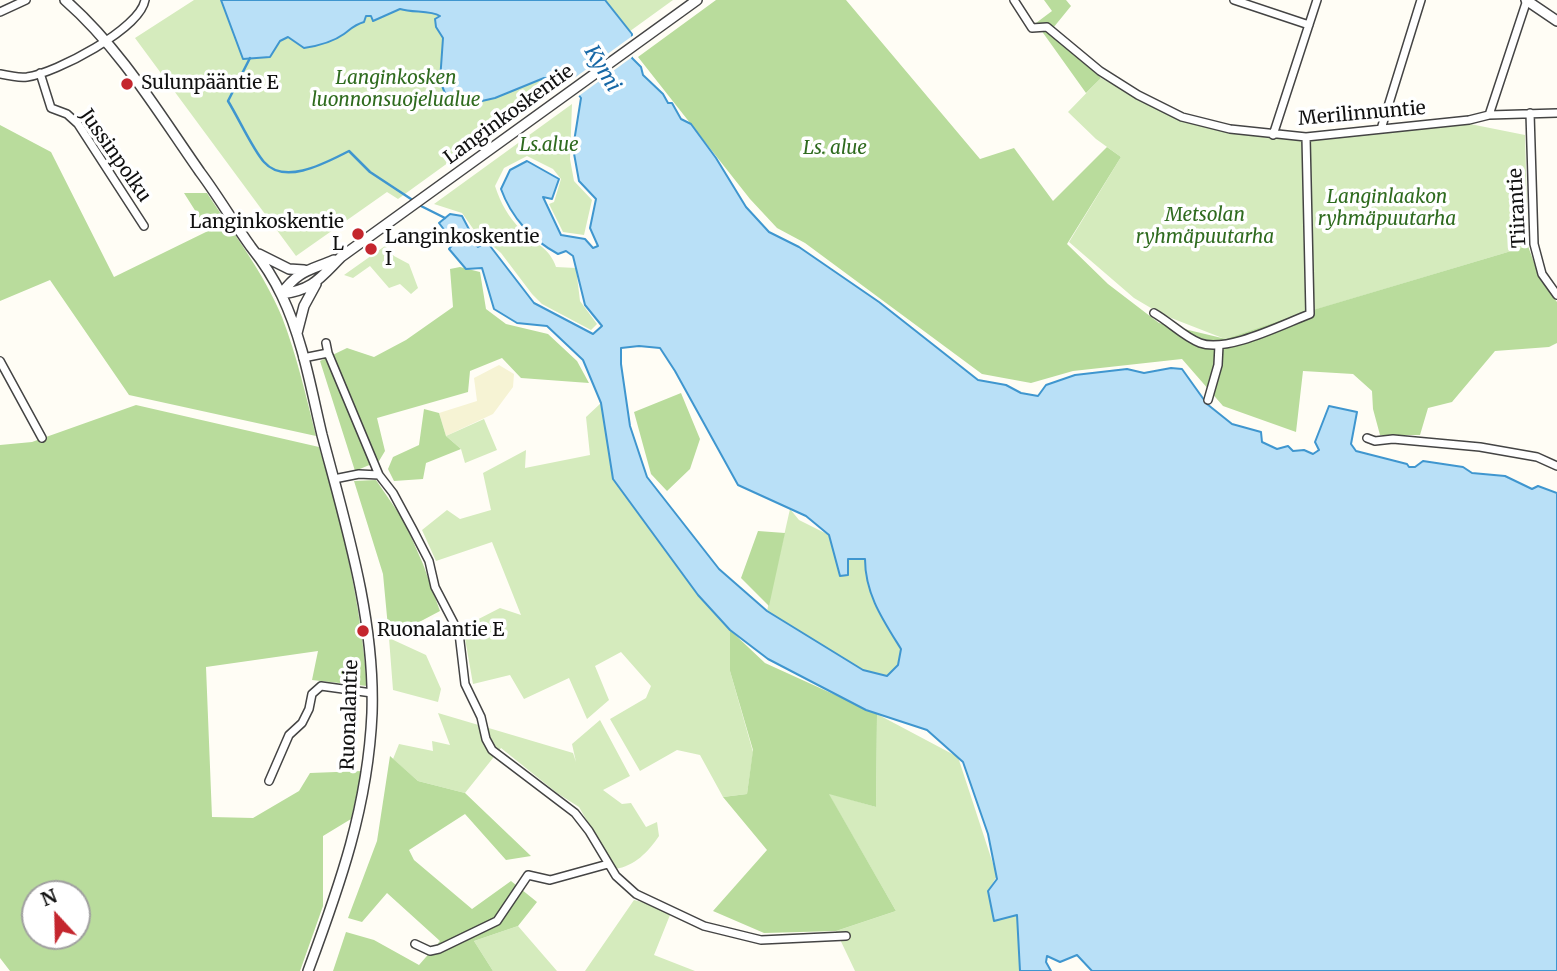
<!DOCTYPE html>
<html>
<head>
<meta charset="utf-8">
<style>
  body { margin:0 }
  #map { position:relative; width:1557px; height:971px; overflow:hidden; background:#fffdf5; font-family:Merriweather,serif }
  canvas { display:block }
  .north { position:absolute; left:21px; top:880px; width:70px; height:70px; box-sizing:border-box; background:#fff; border:2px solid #a0a0a0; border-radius:50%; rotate:338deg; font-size:19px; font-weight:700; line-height:28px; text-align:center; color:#111 }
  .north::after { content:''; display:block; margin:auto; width:24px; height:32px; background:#c4262e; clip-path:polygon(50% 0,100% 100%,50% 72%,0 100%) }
</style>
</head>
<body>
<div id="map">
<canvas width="1557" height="971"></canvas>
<div class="north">N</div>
</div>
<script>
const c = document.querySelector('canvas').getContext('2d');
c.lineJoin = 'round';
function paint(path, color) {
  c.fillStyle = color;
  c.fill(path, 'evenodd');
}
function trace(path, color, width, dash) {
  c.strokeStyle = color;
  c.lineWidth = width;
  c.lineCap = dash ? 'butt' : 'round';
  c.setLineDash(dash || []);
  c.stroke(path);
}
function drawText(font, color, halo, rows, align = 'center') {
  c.font = font + ' Merriweather,serif';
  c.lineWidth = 7;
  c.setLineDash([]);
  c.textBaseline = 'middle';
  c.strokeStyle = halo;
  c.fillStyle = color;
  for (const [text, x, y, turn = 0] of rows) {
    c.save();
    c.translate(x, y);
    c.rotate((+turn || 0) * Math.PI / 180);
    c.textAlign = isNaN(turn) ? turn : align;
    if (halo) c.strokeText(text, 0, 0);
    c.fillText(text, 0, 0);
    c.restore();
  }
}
paint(new Path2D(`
  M 499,365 L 514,374 L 513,387 L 493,414 L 446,436 L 439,413 L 477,401 L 474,378 Z`), '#f6f3d4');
paint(new Path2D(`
  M 194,0 L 673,0 L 398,199 L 387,192 L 296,256 L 135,38 Z
  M 1101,78 L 1181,121 L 1228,133 L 1304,141 L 1306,312 L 1238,337 L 1225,339 L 1161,314 L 1134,298 L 1069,242 L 1121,157 L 1096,139 L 1068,112 Z
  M 572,104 L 570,159 L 574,181 L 592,200 L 584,235 L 563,232 L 549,204 L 554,202 L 561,179 L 553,169 L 527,156 L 504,168 L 495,186 C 501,204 508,216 521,230 C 534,243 550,248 556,267 L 576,268 L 580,301 L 597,324 L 591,330 L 542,304 L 532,294 L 501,253 L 474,230 L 462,213 L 434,204 Z
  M 1470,124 L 1525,135 L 1528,246 L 1314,310 L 1309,141 Z
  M 385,246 L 394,256 L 409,264 L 418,288 L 411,294 L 400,284 L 389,288 L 370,266 L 353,278 L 344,275 Z
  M 601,403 L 613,479 L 730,630 L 730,671 L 753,752 L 747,794 L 723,797 L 700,755 L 677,750 L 640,771 L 610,719 L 646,698 L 651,686 L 621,652 L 595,666 L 609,700 L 587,719 L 569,678 L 524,699 L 510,675 L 473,684 L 463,627 L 500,608 L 521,615 L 492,542 L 436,561 L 422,530 L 447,510 L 460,519 L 491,510 L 483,473 L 526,450 L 525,468 L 590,455 L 586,417 Z
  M 484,419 L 497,450 L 465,463 L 461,449 L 446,436 Z
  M 790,509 L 799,520 L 829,535 L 847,559 L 865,559 C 865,594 883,620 901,649 L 898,665 L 887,676 L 863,670 L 767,611 Z
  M 389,638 L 426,655 L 441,689 L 438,702 L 393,690 Z
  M 438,713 L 573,753 L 576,762 L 572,744 L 600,720 L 630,776 L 603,790 L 622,804 L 631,803 L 646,827 L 657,822 L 659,836 C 648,852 635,866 615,869 L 579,807 L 557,793 L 501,748 L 465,793 L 418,781 L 393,759 L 399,744 L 433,751 L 432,741 L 450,745 Z
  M 877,714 L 958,757 L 997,876 L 988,891 L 994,921 L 1017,914 L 1020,971 L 855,971 L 836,931 L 896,911 L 828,793 L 876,807 Z
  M 634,900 L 672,910 L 654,955 L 695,971 L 585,971 Z
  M 518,926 L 557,971 L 493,971 L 474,941 Z`), '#d5ebbd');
paint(new Path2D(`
  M 716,0 L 846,0 L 980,159 L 1014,148 L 1053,201 L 1107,147 L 1121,157 L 1067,244 L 1108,284 L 1159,323 L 1226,339 L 1303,313 L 1528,246 L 1540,279 L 1557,302 L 1557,343 L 1549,347 L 1495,351 L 1452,402 L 1428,408 L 1420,435 L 1380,435 L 1373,409 L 1372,391 L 1353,374 L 1303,371 L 1296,432 L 1223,406 L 1182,359 L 1073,371 L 1031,383 L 982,374 L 805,243 L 777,228 L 750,199 L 638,57 Z
  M 1044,0 L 1066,0 L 1071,6 L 1049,33 L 1101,78 L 1086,93 L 1036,23 L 1052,11 Z
  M 0,125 L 51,152 L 114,277 L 208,231 L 184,193 L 207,193 C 233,233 264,273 282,317 C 297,356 306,396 316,436 L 129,395 L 50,280 L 0,301 Z
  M 460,267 L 480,272 L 486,309 L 506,324 L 548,334 L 577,361 L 589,383 L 521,378 L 502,358 L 470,371 L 468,392 L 377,418 L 385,451 L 379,461 L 355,471 L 320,361 L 347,348 L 374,357 L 406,340 L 453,307 L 450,269 Z
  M 681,393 L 700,439 L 690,469 L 667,491 L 651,474 L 634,412 Z
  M 136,405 L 319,447 C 343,526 361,605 367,686 L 312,680 L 318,651 L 206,667 L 212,817 L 253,818 L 299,791 L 310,773 L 362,771 L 351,819 L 323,836 L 323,906 L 300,971 L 10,971 L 0,958 L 0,445 L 32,442 ZM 35,894 L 77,894 L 77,936 L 35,936 Z
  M 424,409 L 439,413 L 446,436 L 461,449 L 426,463 L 423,479 L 394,481 L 388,469 L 393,457 L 419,445 Z
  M 376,480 L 404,521 L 423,564 L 440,611 L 389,638 L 383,574 L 354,481 Z
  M 758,531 L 785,533 L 769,606 L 741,578 Z
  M 730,630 L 765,663 L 877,714 L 876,807 L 829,794 L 896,911 L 836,931 L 764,933 L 713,911 L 767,850 L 723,797 L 747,794 L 753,750 L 730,671 Z
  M 390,756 L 418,781 L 465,793 L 531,856 L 506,860 L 465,814 L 409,850 L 414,860 L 472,909 L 511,881 L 537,902 L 518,926 L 474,941 L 493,971 L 333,971 L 346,932 L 374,940 L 419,965 L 440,941 L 387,893 L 362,922 L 348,918 L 377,841 Z`), '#b9dc9c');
const water = new Path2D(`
  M 221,0 L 605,0 L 632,34 L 632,58 L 641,67 L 643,75 L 663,94 L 668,103 L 672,103 L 681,119 L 691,124 L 716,158 L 746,207 L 769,232 L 799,247 L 879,302 L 978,380 L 1006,385 L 1021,393 L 1038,396 L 1046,385 L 1075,375 L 1127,369 L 1144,373 L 1171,368 L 1182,369 L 1207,404 L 1232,424 L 1261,432 L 1262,442 L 1277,449 L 1288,446 L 1293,451 L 1304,450 L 1313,454 L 1319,450 L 1315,442 L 1329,406 L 1357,412 L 1351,444 L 1356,451 L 1407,464 L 1409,467 L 1415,467 L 1423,461 L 1463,467 L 1472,473 L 1505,476 L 1532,489 L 1538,486 L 1557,493 L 1557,971 L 1092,971 L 1077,955 L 1060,962 L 1047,956 L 1046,962 L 1051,971 L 1020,971 L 1017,915 L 994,921 L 988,891 L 997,879 L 988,834 L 963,762 L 927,730 L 866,710 L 768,659 L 730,630 L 698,595 L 613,479 L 601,403 L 583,360 L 547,326 L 517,323 L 494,309 L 482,268 L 466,269 L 449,249 L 454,243 L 439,223 L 450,214 L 462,216 L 472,235 L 470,240 L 478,247 L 487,242 L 534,303 L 593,334 L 602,326 L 585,305 L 573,256 L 566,251 L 558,254 C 532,240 511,217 501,189 L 510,170 L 527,161 L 559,179 L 552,199 L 543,197 L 561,235 L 585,239 L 593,248 L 598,246 L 590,228 L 596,199 L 579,181 L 573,148 L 581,98 L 566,79 L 544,78 L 495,98 L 451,108 L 440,81 L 443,38 L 436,27 L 435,19 L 440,16 C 430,10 413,13 400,9 L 373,21 L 371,16 L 366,16 L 364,22 C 354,25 352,28 344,34 C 333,42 317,46 304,48 L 288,37 L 280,41 L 270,57 L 243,59 ZM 639,346 L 660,348 L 675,371 L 738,485 L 806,516 L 829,535 L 840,576 L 848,575 L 848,559 L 865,559 C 865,594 883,620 901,649 L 898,665 L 887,676 L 863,670 L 767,611 L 719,569 L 647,477 L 630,426 L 621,364 L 621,348 Z`);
paint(water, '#b9e0f7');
trace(water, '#3f96cf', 2);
paint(new Path2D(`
  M 635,34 L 635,55 L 576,98 L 566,84 Z`), '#fffdf5');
trace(new Path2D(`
  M 250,58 L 228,101 C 238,117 253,150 264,162 C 285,186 327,162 349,151 L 370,172 L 414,201
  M 419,205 L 445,218`), '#3f96cf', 2.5);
const minor = new Path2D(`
  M 1014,0 L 1032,28 L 1047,27 L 1100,71 L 1138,95 L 1182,117 L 1230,129 L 1306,137 L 1469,120 L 1489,115 L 1557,113
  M 1234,0 L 1309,25
  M 0,12 L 26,0
  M 40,73 L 51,108 L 67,114 L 78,124 L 144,226
  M 0,74 C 9,76 18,78 27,77 C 56,73 140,29 145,0
  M 1530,113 L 1534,244 L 1542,274 L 1557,295
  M 1489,115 L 1527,0
  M 1381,129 L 1421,0
  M 1273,135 L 1317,0
  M 1154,313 C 1170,322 1184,337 1200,343 C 1227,353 1283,324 1310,314 L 1306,137
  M 326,343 L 328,353 L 379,475
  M 303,358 L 328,353
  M 0,361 L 42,438
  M 1208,400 L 1218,365 L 1219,345
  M 1367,438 L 1375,441 L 1393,439 L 1480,447 L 1537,457 L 1557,466
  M 334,479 L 359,474 L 379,475 L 393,493 L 413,530 L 429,561 L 435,587 L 459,633 L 465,684 L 481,717 L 486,739 L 492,750 L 575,813 L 589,831 L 616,876 L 636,894 L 704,926 L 761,940 L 846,936
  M 269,781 L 289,735 L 302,723 L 309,709 L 312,694 L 321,686 L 372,693
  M 415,944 L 430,951 L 439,949 L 497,921 L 528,875 L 550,880 L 608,864`);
const tertiary = new Path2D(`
  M 65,0 C 120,48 158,112 200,172 C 218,196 233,222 251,247 C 263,262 274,279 282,296 C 303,340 311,389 322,435 C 346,526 375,618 372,713 C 368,806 340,885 308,971
  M 1526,0 L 1557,21
  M 259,254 L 289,269 L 304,270
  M 281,294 C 313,290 320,278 341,257 L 697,0
  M 281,294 C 299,270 308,271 334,260
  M 297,333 L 304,306 L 316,284`);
trace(minor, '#444', 10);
trace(tertiary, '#444', 12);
trace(minor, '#fff', 7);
trace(tertiary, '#fff', 9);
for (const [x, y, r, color] of [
  [127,84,7,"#c4262e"],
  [358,234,7,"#c4262e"],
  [371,249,7,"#c4262e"],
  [363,631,7,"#c4262e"]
]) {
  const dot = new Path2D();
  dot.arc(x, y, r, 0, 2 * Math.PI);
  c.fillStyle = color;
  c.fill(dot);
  trace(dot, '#fff', 2.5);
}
drawText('italic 19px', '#2f6b1f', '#fff', [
  ["Langinkosken",396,79],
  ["luonnonsuojelualue",396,101],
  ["Ls.alue",549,146],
  ["Ls. alue",835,149],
  ["Langinlaakon",1387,198],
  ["ryhmäpuutarha",1387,220],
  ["Metsolan",1205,216],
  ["ryhmäpuutarha",1205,238]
]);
drawText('19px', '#111', '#fff', [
  ["Sulunpääntie E",141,84],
  ["Langinkoskentie",344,223,"right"],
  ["L",344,245,"right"],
  ["Langinkoskentie",385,238],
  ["I",385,260],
  ["Ruonalantie E",377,631]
], 'left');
drawText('19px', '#111', '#fff', [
  ["Merilinnuntie",1362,114,-5],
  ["Langinkoskentie",509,115,-36],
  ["Jussinpolku",115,156,55],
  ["Tiirantie",1518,208,-93],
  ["Ruonalantie",350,715,-88]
]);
drawText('italic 21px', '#1768a6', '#fff', [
  ["Kymi",602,69,59]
]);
</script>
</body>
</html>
